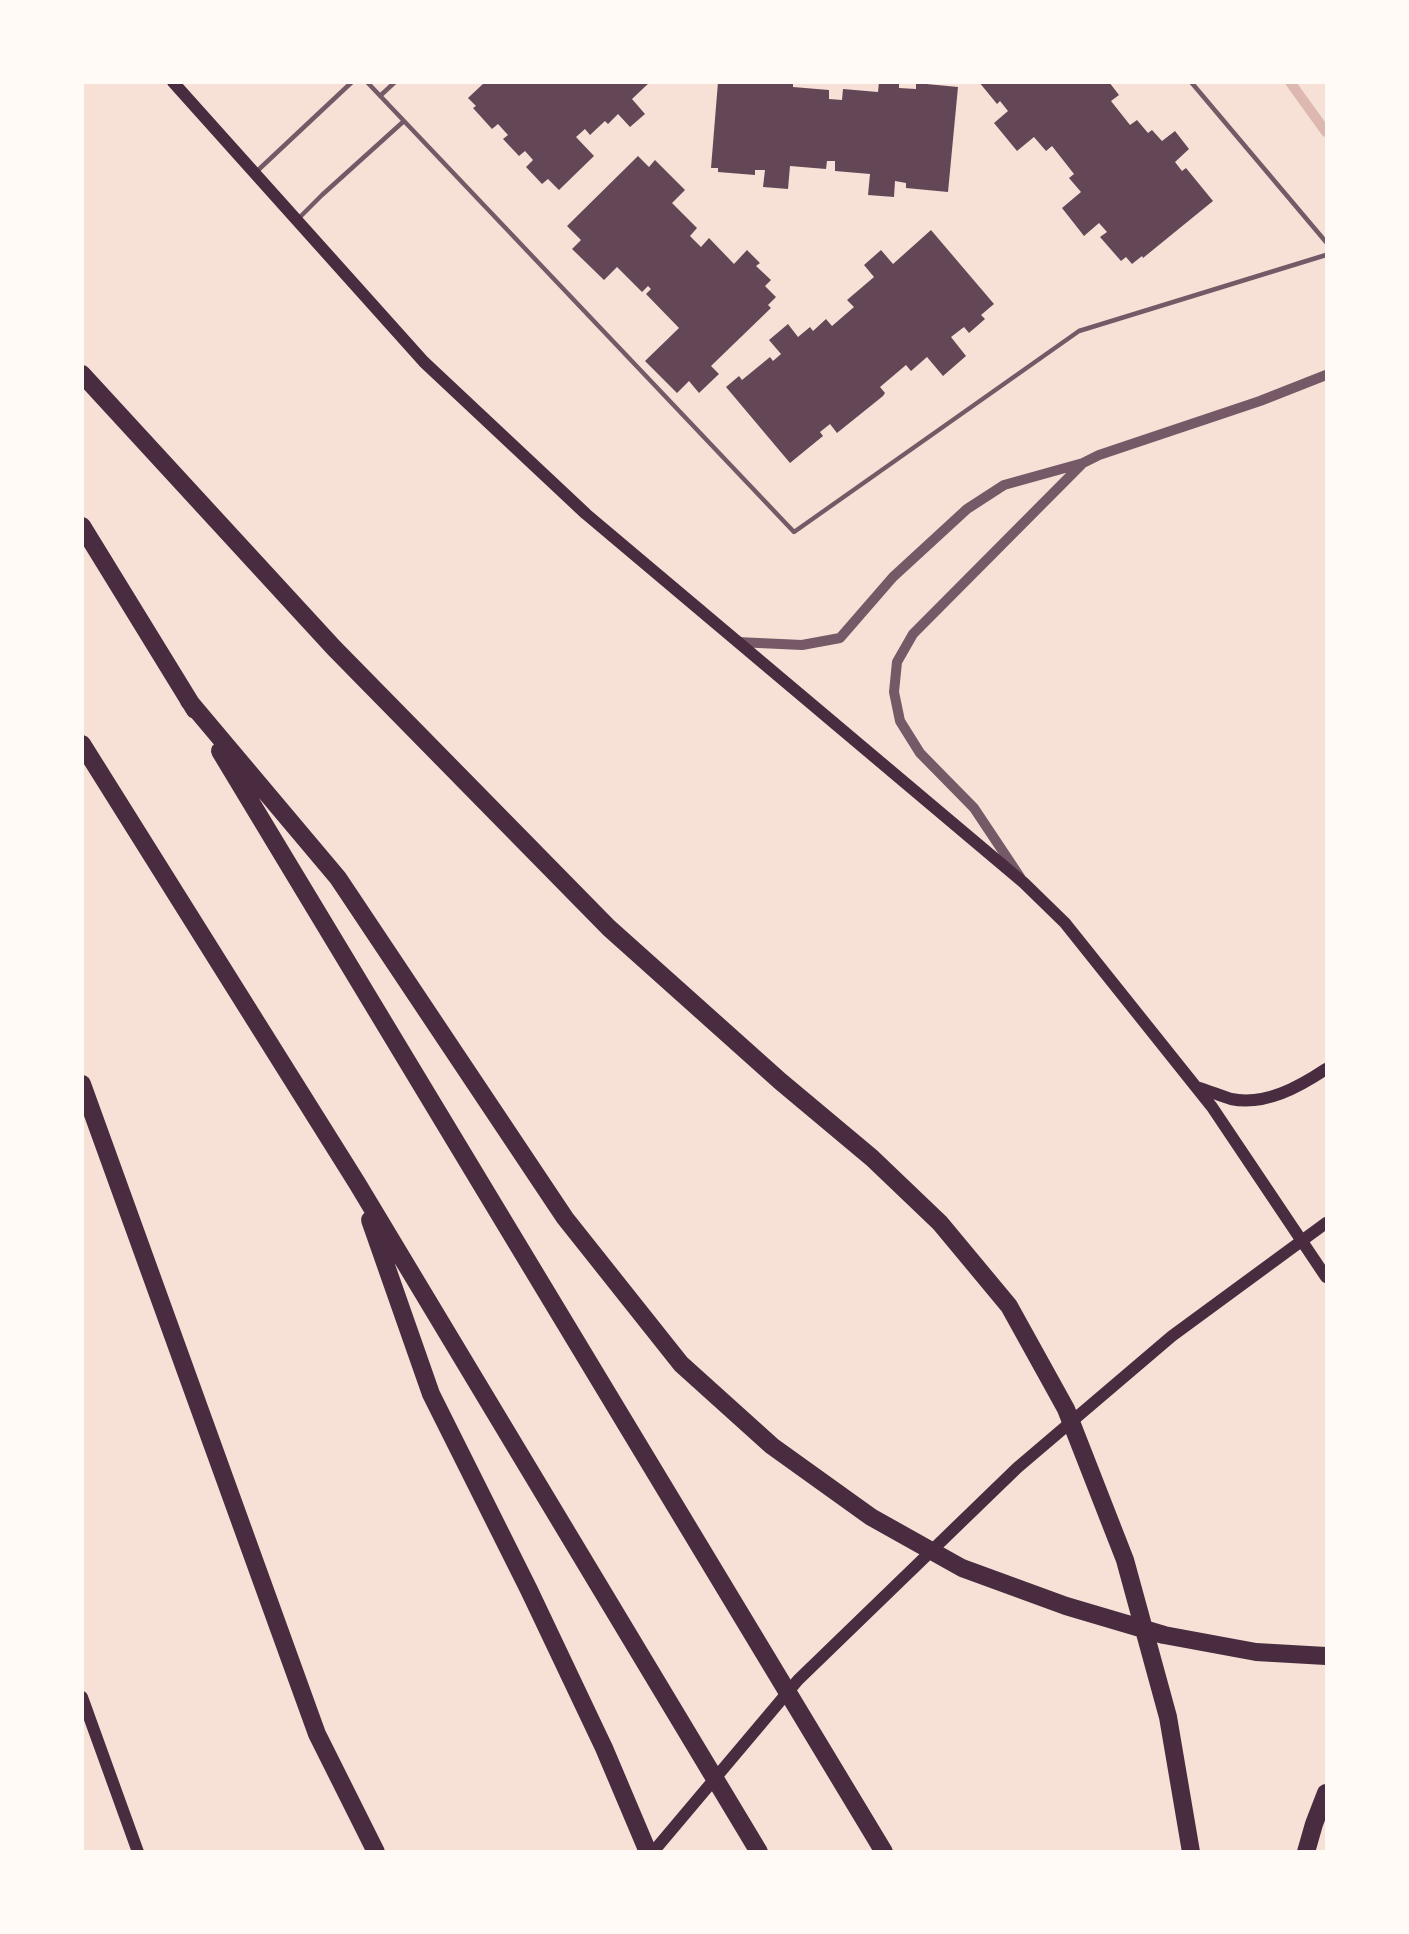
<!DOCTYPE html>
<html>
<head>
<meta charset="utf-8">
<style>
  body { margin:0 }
  #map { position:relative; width:1409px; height:1934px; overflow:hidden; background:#f7e1d7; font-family:"Varela Round",sans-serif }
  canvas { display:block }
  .frame { position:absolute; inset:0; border:84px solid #fffaf5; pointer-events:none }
</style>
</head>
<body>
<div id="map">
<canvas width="1409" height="1934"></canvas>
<div class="frame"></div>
</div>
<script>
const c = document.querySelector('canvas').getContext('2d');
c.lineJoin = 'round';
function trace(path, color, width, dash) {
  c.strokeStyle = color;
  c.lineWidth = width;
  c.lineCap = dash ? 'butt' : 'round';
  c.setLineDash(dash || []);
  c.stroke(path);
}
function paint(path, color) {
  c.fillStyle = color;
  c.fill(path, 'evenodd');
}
trace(new Path2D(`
  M 1290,82 L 1326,132`), '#dcb8b0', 10);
paint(new Path2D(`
  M 485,82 L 522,83 L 650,82 L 632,99 L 645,114 L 630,127 L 618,114 L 608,124 L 605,121 L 590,135 L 585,129 L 576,137 L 594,156 L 559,190 L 548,179 L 542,184 L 526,167 L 533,160 L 525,151 L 519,156 L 503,139 L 508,135 L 498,124 L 492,129 L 473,108 L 476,106 L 468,98 Z
  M 718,82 L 793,82 L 793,87 L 829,90 L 829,99 L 842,100 L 843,89 L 878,92 L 879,82 L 899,82 L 899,88 L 916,89 L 916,83 L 958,87 L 948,192 L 906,188 L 906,183 L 895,181 L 894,197 L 868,195 L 870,174 L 835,171 L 835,161 L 827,161 L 826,169 L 790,166 L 788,189 L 763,187 L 765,170 L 755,170 L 755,175 L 718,172 L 718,168 L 711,168 Z
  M 979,82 L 1109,82 L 1119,95 L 1111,101 L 1130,125 L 1137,120 L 1148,133 L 1152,130 L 1162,141 L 1175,131 L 1189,149 L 1175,162 L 1182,171 L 1186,168 L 1213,201 L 1143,258 L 1142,256 L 1132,264 L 1126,257 L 1121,261 L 1100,237 L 1107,232 L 1099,223 L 1084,236 L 1062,208 L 1081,192 L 1069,178 L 1074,174 L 1052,146 L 1046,151 L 1034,137 L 1017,151 L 994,123 L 1008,111 L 1000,101 L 997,104 Z
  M 638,156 L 649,167 L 655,160 L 685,190 L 672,203 L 697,228 L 690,236 L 701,247 L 709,238 L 734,264 L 747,250 L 760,263 L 756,266 L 771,280 L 765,286 L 776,297 L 768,305 L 771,308 L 711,366 L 719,374 L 699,393 L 689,381 L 677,393 L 645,361 L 679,328 L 646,294 L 651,289 L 648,286 L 642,292 L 617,267 L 604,280 L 572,249 L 581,240 L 567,226 Z
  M 931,230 L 994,304 L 981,315 L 985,319 L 969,333 L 964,327 L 951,337 L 966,356 L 943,376 L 927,357 L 911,371 L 906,365 L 880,387 L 885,393 L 883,396 L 837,433 L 830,424 L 820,432 L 823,436 L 790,463 L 726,387 L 739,376 L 742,380 L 770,357 L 773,361 L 781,354 L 769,340 L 788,324 L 798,337 L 810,327 L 813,331 L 826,319 L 832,326 L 854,307 L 847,300 L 874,277 L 864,265 L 881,250 L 893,264 Z`), '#644757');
trace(new Path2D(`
  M 367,82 L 794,532 L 1079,331 L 1326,255
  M 1191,82 L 1326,242
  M 380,96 L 395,82
  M 255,173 L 352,82
  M 298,219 L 322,195 L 404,121`), '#755966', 4.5);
trace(new Path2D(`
  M 737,642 L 802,645 L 840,638 L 893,577 L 967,509 L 1004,485 L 1083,463 L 1099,455 L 1260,401 L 1326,375
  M 1020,877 L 974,808 L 920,753 L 900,721 L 894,692 L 897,662 L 913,634 L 1081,465`), '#755966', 10);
trace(new Path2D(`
  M 173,82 L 424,362 L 586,514 L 1024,883 L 1065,923 L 1212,1107 L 1326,1277
  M 1196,1087 C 1208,1090 1220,1096 1231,1099 C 1265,1106 1299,1087 1326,1069
  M 82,1697 L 138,1852
  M 653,1852 L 798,1680 L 1017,1468 L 1172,1336 L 1326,1223`), '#4a2c40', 12);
trace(new Path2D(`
  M 82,374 L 334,648 L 609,928 L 780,1081 L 872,1158 L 940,1223 L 1009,1306 L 1066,1409 L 1125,1560 L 1168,1717 L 1191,1852
  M 82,526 L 195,710
  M 189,701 L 338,878 L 565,1218 L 681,1364 L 772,1446 L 871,1517 L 962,1568 L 1066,1606 L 1164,1635 L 1256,1652 L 1326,1656
  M 82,744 L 357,1183 L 759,1852
  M 220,751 L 884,1852
  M 82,1084 L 317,1734 L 376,1852
  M 370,1220 L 431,1394 L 529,1590 L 604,1748 L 648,1852
  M 1306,1852 L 1314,1824 L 1326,1793`), '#4a2c40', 18);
</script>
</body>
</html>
